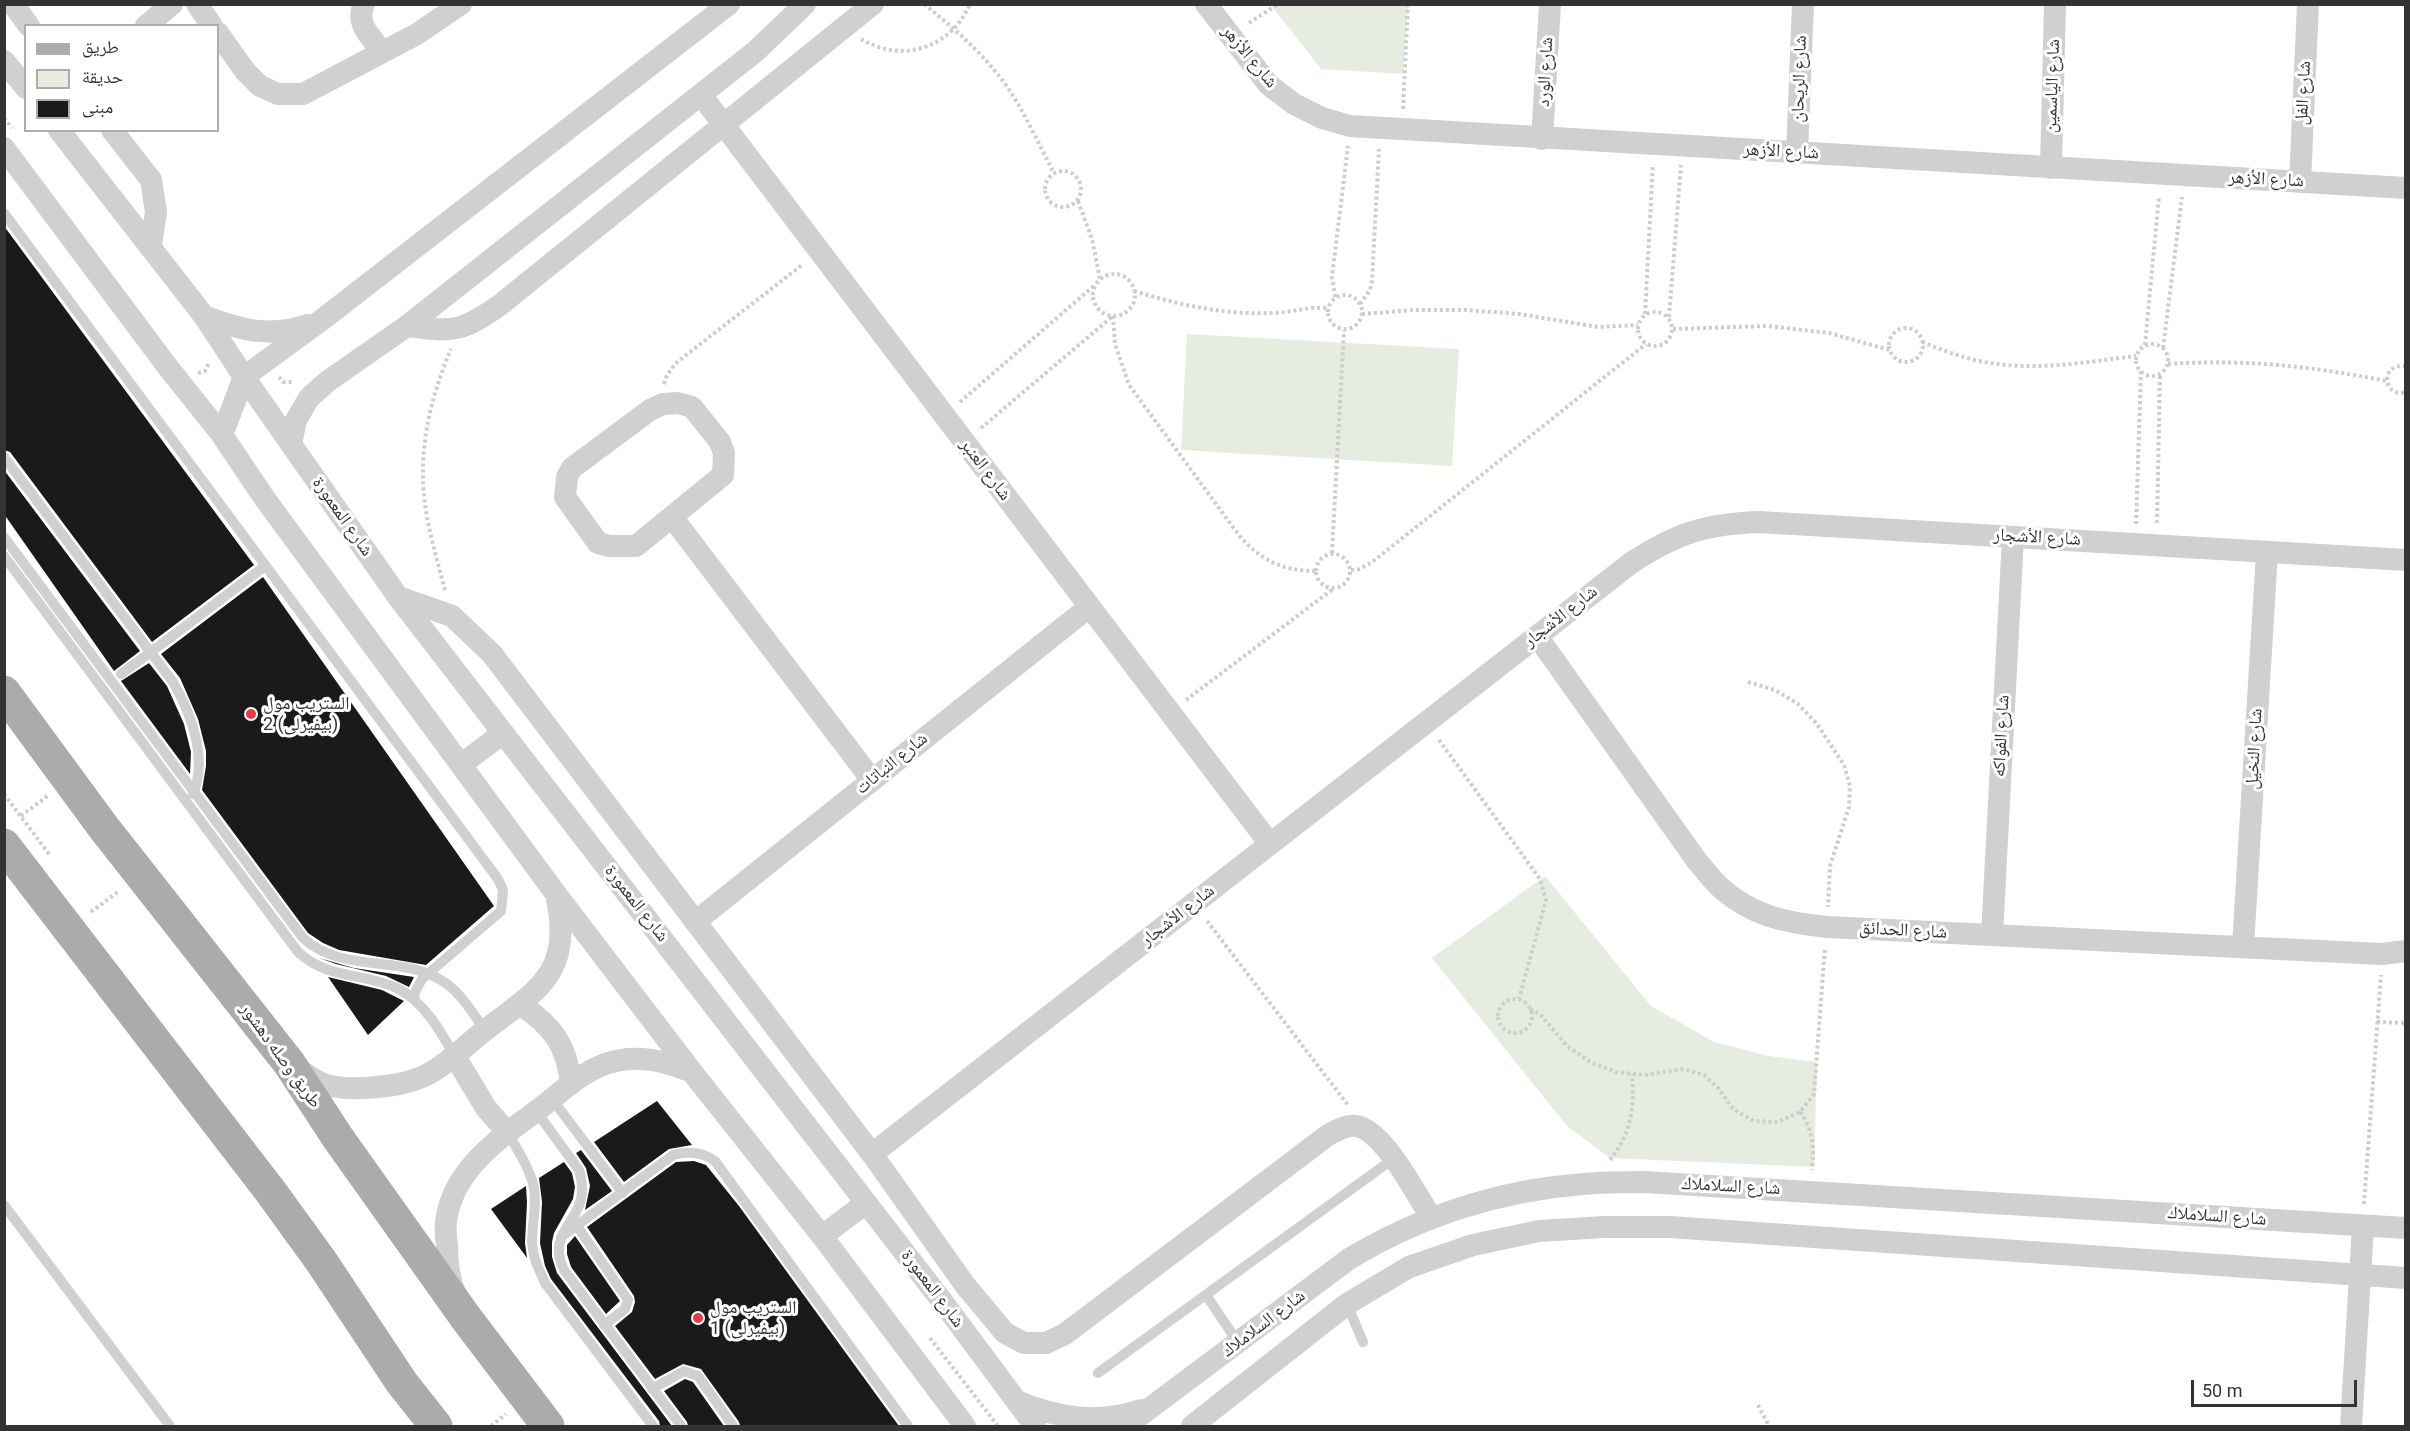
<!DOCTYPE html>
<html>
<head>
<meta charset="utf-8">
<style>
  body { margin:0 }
  #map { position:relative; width:2410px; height:1431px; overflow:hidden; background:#fff; font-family:Roboto,"Noto Naskh Arabic",sans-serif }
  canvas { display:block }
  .frame { position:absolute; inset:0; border:6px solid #333; pointer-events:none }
  .legend { position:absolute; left:24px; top:24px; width:195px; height:108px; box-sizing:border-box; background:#fff; border:2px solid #adadad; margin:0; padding:8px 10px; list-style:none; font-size:18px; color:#333 }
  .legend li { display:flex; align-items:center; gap:12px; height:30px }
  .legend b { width:30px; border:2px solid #adadad }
  .scale { position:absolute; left:2191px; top:1380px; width:166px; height:27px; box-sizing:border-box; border:3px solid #333; border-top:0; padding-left:8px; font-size:18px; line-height:21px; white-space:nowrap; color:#333; -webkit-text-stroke:4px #fff; paint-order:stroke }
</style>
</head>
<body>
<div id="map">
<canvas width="2410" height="1431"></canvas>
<div class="frame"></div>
<ul class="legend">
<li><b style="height:8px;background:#ababab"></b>طريق</li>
<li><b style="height:16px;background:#e6ecdf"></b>حديقة</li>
<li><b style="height:16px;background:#1a1a1a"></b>مبنى</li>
</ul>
<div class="scale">50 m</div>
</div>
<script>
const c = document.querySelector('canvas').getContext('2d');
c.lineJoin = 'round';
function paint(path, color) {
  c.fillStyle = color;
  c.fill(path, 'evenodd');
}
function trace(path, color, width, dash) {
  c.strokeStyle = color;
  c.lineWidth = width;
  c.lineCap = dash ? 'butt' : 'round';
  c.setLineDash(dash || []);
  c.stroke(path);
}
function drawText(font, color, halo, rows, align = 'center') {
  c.font = font + ' Roboto,"Noto Naskh Arabic",sans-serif';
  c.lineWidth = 6;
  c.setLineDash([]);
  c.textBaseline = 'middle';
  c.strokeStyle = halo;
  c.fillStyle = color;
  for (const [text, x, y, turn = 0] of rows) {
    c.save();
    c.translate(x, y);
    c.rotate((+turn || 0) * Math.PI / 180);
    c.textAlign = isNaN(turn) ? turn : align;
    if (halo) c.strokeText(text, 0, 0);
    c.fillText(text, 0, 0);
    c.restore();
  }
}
paint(new Path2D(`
  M 1271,5 L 1408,5 L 1403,74 L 1321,69 Z
  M 1187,334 L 1459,349 L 1452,466 L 1181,450 Z
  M 1545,876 L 1651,1006 L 1714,1042 L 1769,1056 L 1817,1062 L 1814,1167 L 1610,1158 L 1567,1126 L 1432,958 Z`), '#e6ecdf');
paint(new Path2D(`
  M 4,226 L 254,565 L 152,642 L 10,452 L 4,450 Z
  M 4,470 L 140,651 L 114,671 L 4,514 Z
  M 263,577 L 494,906 L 426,965 L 339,950 L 323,943 L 308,933 L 202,790 L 206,766 L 206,751 L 198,719 L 180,678 L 161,654 Z
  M 149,663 L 167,686 L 184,724 L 191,752 L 190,774 L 121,681 Z
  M 319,958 L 354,968 L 414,977 L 409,987 L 386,976 L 336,964 Z
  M 328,977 L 382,990 L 404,1001 L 368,1035 Z
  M 657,1101 L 692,1145 L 669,1149 L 624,1182 L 594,1142 Z
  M 581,1150 L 612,1191 L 585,1210 L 590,1186 L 586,1168 L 576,1153 Z
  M 694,1161 L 706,1165 L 739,1206 L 899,1426 L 740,1426 L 739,1422 L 701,1369 L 683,1364 L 655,1379 L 615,1326 L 632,1312 L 635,1302 L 634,1296 L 587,1227 L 676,1162 Z
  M 564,1162 L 572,1173 L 575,1187 L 573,1199 L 554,1233 L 552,1242 L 552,1257 L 557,1273 L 672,1426 L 660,1426 L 659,1421 L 551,1279 L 545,1266 L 540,1243 L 542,1202 L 539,1178 Z
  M 526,1186 L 527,1202 L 525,1243 L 527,1258 L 491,1209 Z
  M 575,1236 L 620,1301 L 606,1314 L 571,1267 L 567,1254 L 567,1245 Z
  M 685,1379 L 693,1382 L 724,1426 L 688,1426 L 687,1422 L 664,1391 Z`), '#1a1a1a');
trace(new Path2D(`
  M 924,4 C 955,29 985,55 1008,88 C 1026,115 1039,145 1054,173
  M 1249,23 L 1278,4
  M 861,39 C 902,64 951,48 970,4
  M 1403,109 L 1408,4
  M 4,118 L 12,128
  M1045 189a18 18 0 1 1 36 0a18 18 0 1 1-36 0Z
  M 1078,201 L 1092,239 L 1100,279
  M1093 295a21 21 0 1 1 42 0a21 21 0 1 1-42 0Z
  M 1134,291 C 1179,305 1225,315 1272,313 C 1292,313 1306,306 1327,308
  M1328 312a17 17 0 1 1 34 0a17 17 0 1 1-34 0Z
  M 1335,297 L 1332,277 L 1348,146
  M 1360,304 L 1370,290 L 1372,281 L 1379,149
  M1638 329a17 17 0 1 1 34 0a17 17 0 1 1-34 0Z
  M 1362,314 L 1414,310 L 1466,310 L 1519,314 L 1598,327 L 1638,325
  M 1645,314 L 1653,164
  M 1113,316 L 1115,344 L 1129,385 L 1238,534 C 1260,560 1282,571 1316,571
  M 1669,317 L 1681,165
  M1889 345a17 17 0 1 1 34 0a17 17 0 1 1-34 0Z
  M 1673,329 L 1767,326 L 1829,333 L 1890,350
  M 1922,342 C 1949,353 1977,363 2007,365 C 2050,369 2093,361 2136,356
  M2136 360a16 16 0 1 1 32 0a16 16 0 1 1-32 0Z
  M 2145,345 L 2159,196
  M 2163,348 L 2182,197
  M 2168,364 C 2247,359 2309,366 2387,381
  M 2406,366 C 2394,365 2387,370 2387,381 C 2389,390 2396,395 2406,392
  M 198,373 L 205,371 L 209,363
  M 279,377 L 283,382 L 293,382
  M 664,384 L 667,375 L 676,363 L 802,265
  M 960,402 L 1096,284
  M 981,428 L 1113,316
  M 2157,523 L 2160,374
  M 2136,524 L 2141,371
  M 1332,553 L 1344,330
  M1316 571a17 17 0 1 1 34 0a17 17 0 1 1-34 0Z
  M 1351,570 L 1359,569 L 1371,563 L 1646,344
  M 445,590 C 435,552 422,511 423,471 C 423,429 435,387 451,349
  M 1748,682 L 1775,690 L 1798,704 L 1817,724 L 1844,765 L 1850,786 L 1849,807 L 1830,866 L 1828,907
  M 1186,700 L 1333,589
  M 1439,740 L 1540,879 L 1546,900 L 1519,999
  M 4,794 L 49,854
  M 21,816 L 49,795
  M 91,912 L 119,891
  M 1207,921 L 1348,1105
  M1498 1016a17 17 0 1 1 34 0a17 17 0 1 1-34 0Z
  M 1530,1009 L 1540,1014 L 1567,1046 L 1590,1062 L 1616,1072 L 1644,1075 L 1684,1069 L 1704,1075 L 1719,1089 L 1733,1109 L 1754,1121 L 1778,1122 L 1800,1112 L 1814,1094 L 1825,947
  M 2377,1022 L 2406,1023
  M 1800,1112 C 1814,1131 1814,1147 1812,1170
  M 1610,1160 C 1631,1134 1635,1106 1632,1074
  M 2364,1204 L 2381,975
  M 930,1338 L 998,1426
  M 1758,1405 L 1769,1426
  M 491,1426 L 506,1414`), '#cdcdcd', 4, [3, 3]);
trace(new Path2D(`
  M 4,213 L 498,879 L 503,890 L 501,911 L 422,979 L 415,992 L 414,999
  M 4,457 L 173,682 C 191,713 208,758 193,794
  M 4,537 L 303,938 C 345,976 403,952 447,984 C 463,996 473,1014 485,1030
  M 4,556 L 298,952 C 328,980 363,972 397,988 C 424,1002 440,1030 454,1055
  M 171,637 L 265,566
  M 552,1099 L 623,1193
  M 536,1111 L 579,1170 C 595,1221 543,1226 564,1270 L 681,1426
  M 508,1133 C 517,1150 530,1168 534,1188 C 537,1207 532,1224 532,1243 C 533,1258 539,1270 545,1283 L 653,1426
  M 4,1205 L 170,1426
  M 577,1226 L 628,1300 L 625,1309 L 604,1325
  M 561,1237 L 673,1155 C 688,1151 702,1152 715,1161 L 908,1426
  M 1206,1295 L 1239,1344
  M 1347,1304 L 1363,1342
  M 1098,1373 L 1393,1159
  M 652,1389 L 684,1371 L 698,1376 L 733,1426`), '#d0d0d0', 10);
trace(new Path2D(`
  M 13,4 L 29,26
  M 197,4 L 212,26
  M 364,4 C 355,24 370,36 382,51
  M 1206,4 L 1269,85 L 1294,104 L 1322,118 L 1350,126 L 2406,188
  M 146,26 L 172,4
  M 218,33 L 245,71 L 260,86 L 278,94 L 303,94 L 417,34 L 461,4
  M 4,61 L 26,88
  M 701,95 L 1270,844
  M 59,130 L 204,316 L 244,377 L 398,597 L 942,1301 L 1035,1426
  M 112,130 L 151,180 L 156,212 L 151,245
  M 1542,139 L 1550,4
  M 4,148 L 167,366 L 222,435 L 265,499 L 556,894 L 692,1072 L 822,1236 L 965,1426
  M 1797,153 L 1803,4
  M 2051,168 L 2055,4
  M 2300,182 L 2308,4
  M 204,316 C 240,330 270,338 308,325
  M 407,326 C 453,333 463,331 500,305 L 873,4
  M 678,403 L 692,407 L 720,442 L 724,453 L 723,475 L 636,546 L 610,546 L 598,543 L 565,497 L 567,477 L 572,468 L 650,410 L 663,404 Z
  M 222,435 L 244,377 L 323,319 L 729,4
  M 291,444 L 296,420 L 309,398 L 328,381 L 407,326 L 756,51 L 805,4
  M 672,517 L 872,780
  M 398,597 L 452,616 L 492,654 L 872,1154 L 965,1285 L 1005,1333 L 1024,1343 L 1046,1343 L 1065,1334 L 1328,1135 C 1334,1132 1342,1127 1350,1126 C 1380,1121 1416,1195 1431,1217
  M 1537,636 L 1697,861 C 1705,870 1713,881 1722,889 C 1753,916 1787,923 1827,927 L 2382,954 L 2406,951
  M 462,764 L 503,733
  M 695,922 L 1089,607
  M 1992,935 L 2013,537
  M 2243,946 L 2267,552
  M 521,1005 C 553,1026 567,1046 571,1084
  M 454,1055 L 486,1108 L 508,1133
  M 296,1067 C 303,1072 311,1078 319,1082 C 343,1094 407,1087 430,1073 C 450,1062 466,1045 484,1031 C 536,991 573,974 557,900
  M 872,1154 L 1631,563 C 1677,533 1705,524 1759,522 L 2406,560
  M 822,1236 L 866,1203
  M 456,1295 C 449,1280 447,1261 447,1245 C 446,1238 445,1230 446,1222 C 452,1168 503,1136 543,1106 C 565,1089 587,1067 616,1061 C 643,1055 667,1062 692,1072
  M 1016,1401 C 1058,1418 1098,1425 1141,1410
  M 1126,1426 L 1349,1259 C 1420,1216 1501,1190 1584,1184 C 1604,1182 1624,1182 1644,1182 L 2406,1228
  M 1192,1426 L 1347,1304 L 1409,1267 L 1473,1245 L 1539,1231 L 1604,1227 L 1670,1227 L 2406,1278
  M 2351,1426 L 2363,1226`), '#d0d0d0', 22);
trace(new Path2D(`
  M 4,692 L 104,828 L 289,1063 L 338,1138 L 466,1318 L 548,1426
  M 4,845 L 271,1192 L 321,1261 L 402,1383 L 436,1426`), '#ababab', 33);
trace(new Path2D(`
  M 121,674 L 171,637`), '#d0d0d0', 10);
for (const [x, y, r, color] of [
  [251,714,6,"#e63946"],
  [698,1318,6,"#e63946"]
]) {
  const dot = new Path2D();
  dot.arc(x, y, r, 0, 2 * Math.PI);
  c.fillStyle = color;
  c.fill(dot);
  trace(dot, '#fff', 2);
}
drawText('18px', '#333', '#fff', [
  ["شارع الأزهر",1249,57,50],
  ["شارع الورد",1546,72,-87],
  ["شارع الريحان",1800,79,-88],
  ["شارع الياسمين",2053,86,-88],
  ["شارع الفل",2304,93,-87],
  ["شارع الأزهر",1781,152,3],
  ["شارع الأزهر",2266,180,3],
  ["شارع العنبر",985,470,53],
  ["شارع المعمورة",342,517,55],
  ["شارع الأشجار",2037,538,3],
  ["شارع الأشجار",1561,617,-38],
  ["شارع الفواكه",2002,736,-87],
  ["شارع النخيل",2255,749,-87],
  ["شارع النباتات",892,764,-39],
  ["شارع المعمورة",636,904,52],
  ["شارع الأشجار",1178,916,-38],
  ["شارع الحدائق",1903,931,3],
  ["طريق وصله دهشور",280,1056,54],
  ["شارع السلاملاك",1731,1187,3],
  ["شارع السلاملاك",2217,1217,4],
  ["شارع المعمورة",932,1289,53],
  ["شارع السلاملاك",1264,1324,-37]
]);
drawText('18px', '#333', '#fff', [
  ["الستريب مول",263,704],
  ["2 (بيفيرلى)",263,725],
  ["الستريب مول",710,1308],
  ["1 (بيفيرلى)",710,1329]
], 'left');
</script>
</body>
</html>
